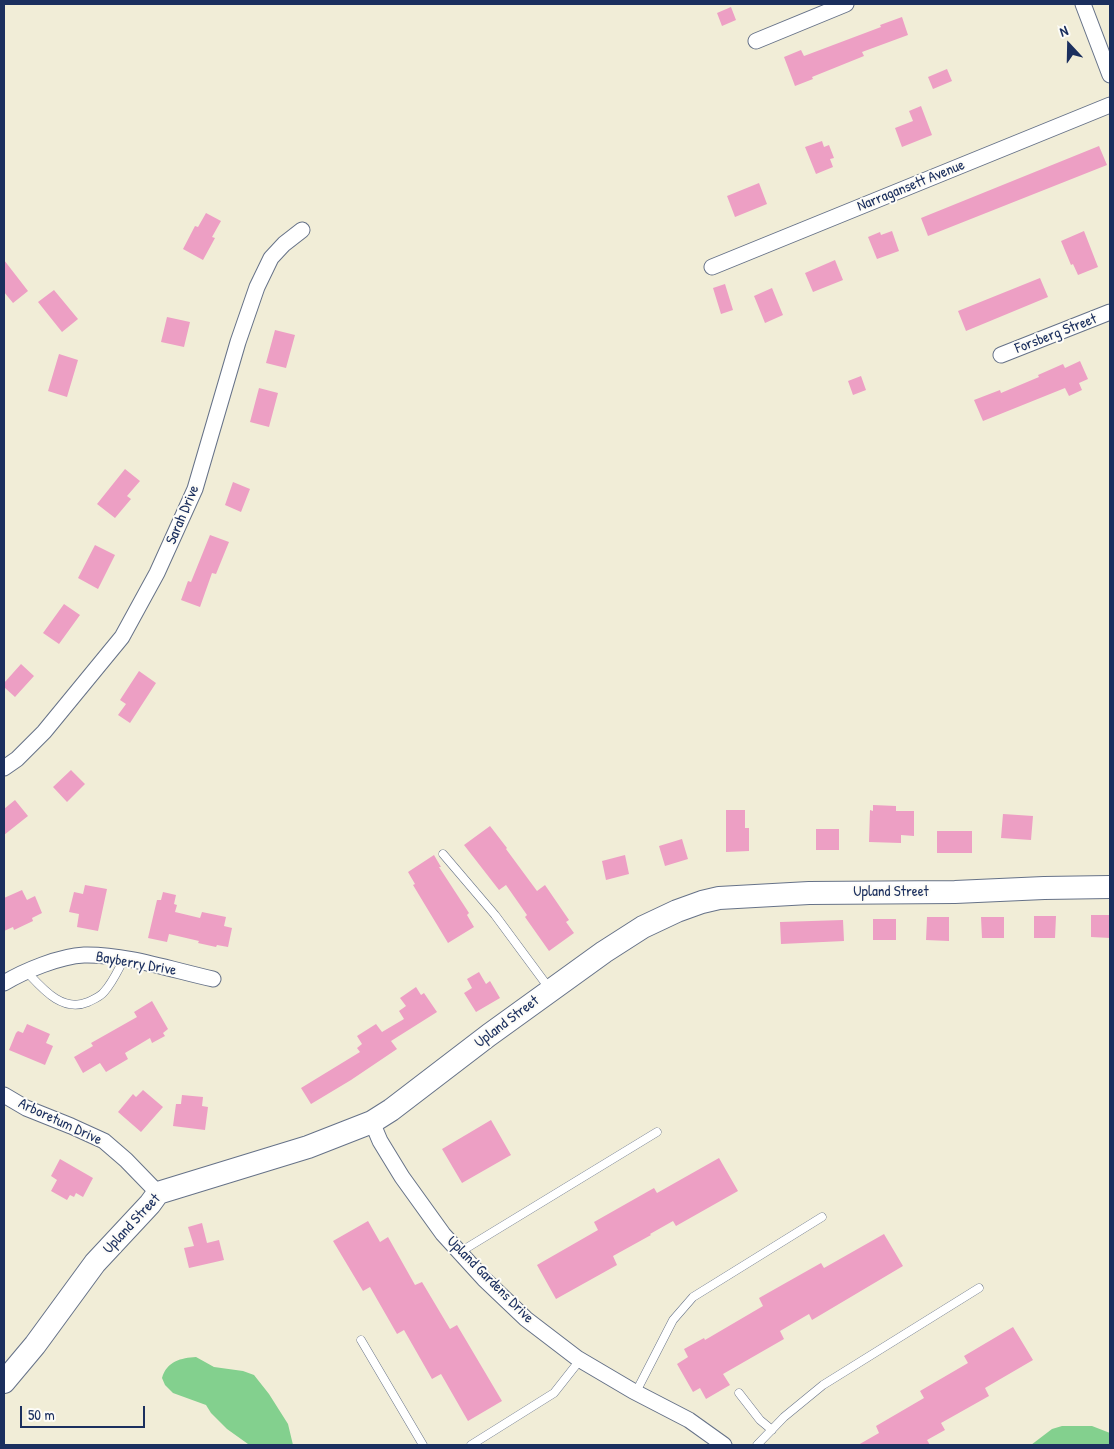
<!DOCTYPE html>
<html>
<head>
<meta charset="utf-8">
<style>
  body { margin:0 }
  #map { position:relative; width:1114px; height:1449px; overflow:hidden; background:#f1edd7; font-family:"Patrick Hand",sans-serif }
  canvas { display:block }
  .frame { position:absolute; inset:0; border:5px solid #1b2f5e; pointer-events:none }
  .north { position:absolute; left:1044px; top:20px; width:50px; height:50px; -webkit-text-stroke:4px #fdfcf7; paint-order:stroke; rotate:339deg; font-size:14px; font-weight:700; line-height:20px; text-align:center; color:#1b2f5e }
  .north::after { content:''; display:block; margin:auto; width:18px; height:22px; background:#1b2f5e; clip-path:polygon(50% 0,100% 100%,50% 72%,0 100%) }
  .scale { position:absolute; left:20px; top:1406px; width:125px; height:22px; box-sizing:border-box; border:2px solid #1b2f5e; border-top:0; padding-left:6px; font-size:15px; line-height:18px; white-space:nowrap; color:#1b2f5e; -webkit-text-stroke:4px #fdfcf7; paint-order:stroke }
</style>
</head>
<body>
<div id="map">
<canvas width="1114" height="1449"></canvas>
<div class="frame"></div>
<div class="north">N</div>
<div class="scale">50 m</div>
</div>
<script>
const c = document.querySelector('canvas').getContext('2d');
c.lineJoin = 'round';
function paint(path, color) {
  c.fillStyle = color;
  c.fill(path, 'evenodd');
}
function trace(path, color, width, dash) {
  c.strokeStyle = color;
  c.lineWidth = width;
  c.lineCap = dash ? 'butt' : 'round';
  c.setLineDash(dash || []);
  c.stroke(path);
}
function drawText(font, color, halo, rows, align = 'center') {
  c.font = font + ' "Patrick Hand",sans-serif';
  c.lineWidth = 4;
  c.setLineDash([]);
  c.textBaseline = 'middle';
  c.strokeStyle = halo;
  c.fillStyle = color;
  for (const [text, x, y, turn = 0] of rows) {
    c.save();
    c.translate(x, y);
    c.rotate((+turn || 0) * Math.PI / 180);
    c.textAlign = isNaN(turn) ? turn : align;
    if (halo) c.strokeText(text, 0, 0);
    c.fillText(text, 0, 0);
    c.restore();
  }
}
paint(new Path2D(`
  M 196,1357 L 214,1367 L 243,1371 L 254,1375 L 269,1394 L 288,1424 L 293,1445 L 248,1444 L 227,1429 L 211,1413 L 206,1405 L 173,1393 L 165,1385 L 162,1378 C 167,1361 181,1358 196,1357 Z
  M 1062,1426 L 1092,1426 L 1110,1433 L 1110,1445 L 1031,1445 L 1052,1429 Z`), '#83d08e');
paint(new Path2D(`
  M 731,7 L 736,20 L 722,26 L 717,13 Z
  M 902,17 L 908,35 L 862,52 L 864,56 L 812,77 L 813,79 L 795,86 L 784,57 L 801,50 L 804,56 L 881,27 L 880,25 Z
  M 947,69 L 952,81 L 933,89 L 928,77 Z
  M 921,106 L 932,135 L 902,147 L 895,128 L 913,121 L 909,111 Z
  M 822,141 L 824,147 L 829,145 L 834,158 L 830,159 L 833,167 L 816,174 L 805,147 Z
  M 1099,146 L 1107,165 L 928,236 L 921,218 Z
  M 759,183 L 767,204 L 735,217 L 727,196 Z
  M 206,213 L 221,221 L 212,237 L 215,238 L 203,260 L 183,249 L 195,226 L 198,227 Z
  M 892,231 L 899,251 L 877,259 L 868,237 L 880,232 L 881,235 Z
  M 1084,231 L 1098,267 L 1078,275 L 1073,264 L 1071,265 L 1061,241 Z
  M 4,260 L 28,291 L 13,303 L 4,292 Z
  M 835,260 L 843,280 L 813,292 L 805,273 Z
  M 1040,278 L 1048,297 L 966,331 L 958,311 Z
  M 725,284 L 733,310 L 721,314 L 713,288 Z
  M 772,288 L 783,315 L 765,323 L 754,296 Z
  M 54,290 L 78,319 L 62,332 L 38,302 Z
  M 167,317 L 190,322 L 184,347 L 161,342 Z
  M 275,330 L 295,335 L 286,368 L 266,363 Z
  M 59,354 L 78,360 L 67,397 L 48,391 Z
  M 1080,361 L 1088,379 L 1079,383 L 1082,390 L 1069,396 L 1065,388 L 983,421 L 974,400 L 1000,390 L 1001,393 L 1039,377 L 1038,375 L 1063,364 L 1065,368 Z
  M 861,376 L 866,390 L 853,395 L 848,381 Z
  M 259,388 L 278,393 L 269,427 L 250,422 Z
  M 125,469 L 140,481 L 127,496 L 131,499 L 115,518 L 97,504 Z
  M 233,482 L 250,489 L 241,512 L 225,505 Z
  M 210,535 L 229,542 L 216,574 L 212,573 L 200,607 L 181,600 L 188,581 L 191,582 Z
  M 95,545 L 115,555 L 98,589 L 78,578 Z
  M 64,604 L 80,615 L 59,644 L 43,633 Z
  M 21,664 L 34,676 L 15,697 L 4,687 L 4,683 Z
  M 139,671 L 156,683 L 130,723 L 118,715 L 126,704 L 120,700 Z
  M 71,770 L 85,784 L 67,802 L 53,787 Z
  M 15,800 L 28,816 L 4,835 L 4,809 Z
  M 873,805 L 896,806 L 896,811 L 914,811 L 914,836 L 901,835 L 901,843 L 869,842 L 870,810 L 873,811 Z
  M 726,810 L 745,810 L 745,828 L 749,828 L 749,851 L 726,852 Z
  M 1003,814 L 1033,816 L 1031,840 L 1001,838 Z
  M 490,826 L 507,848 L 506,849 L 537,891 L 545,885 L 569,920 L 566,922 L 574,933 L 549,951 L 525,917 L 527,915 L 506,885 L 499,890 L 464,845 Z
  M 816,829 L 839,829 L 839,850 L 816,850 Z
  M 937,831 L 972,831 L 972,853 L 937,853 Z
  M 682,839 L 688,859 L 665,866 L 659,846 Z
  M 434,855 L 441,867 L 439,867 L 469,913 L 467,915 L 474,927 L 448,943 L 413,885 L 415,884 L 408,872 Z
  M 625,855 L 629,874 L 606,880 L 602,861 Z
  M 85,885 L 107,889 L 98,931 L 77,927 L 79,914 L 69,912 L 74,892 L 83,894 Z
  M 22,890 L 27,900 L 35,896 L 42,913 L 32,918 L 33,921 L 14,930 L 13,927 L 4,931 L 4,898 Z
  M 163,892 L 176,895 L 174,904 L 177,905 L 175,912 L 200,918 L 202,912 L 226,917 L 224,926 L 232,928 L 228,947 L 217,945 L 216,947 L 198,943 L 199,941 L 169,934 L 167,942 L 148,938 L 157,900 L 161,900 Z
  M 1091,915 L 1110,915 L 1110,938 L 1091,937 Z
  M 1034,916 L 1056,916 L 1055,938 L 1034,938 Z
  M 927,917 L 949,917 L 949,941 L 926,940 Z
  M 981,917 L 1004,917 L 1004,938 L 982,938 Z
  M 873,919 L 896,919 L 896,940 L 873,940 Z
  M 843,920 L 844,941 L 781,944 L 780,922 Z
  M 479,972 L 486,984 L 490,981 L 500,998 L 476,1012 L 464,993 L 472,988 L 467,979 Z
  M 416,987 L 421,995 L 424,993 L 437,1012 L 391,1041 L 397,1049 L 351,1080 L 311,1104 L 301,1088 L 360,1052 L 357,1048 L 362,1044 L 357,1036 L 376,1024 L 382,1032 L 404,1019 L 399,1011 L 406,1006 L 400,998 Z
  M 152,1001 L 168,1029 L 163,1033 L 165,1036 L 152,1043 L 150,1038 L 125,1053 L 128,1059 L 106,1072 L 100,1063 L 83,1073 L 74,1057 L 93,1046 L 91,1043 L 137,1017 L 134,1012 Z
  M 27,1024 L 50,1034 L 46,1043 L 53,1046 L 45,1065 L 9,1050 L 16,1033 L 18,1031 L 23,1033 Z
  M 143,1090 L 163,1107 L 141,1132 L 118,1112 L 133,1094 L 136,1097 Z
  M 182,1095 L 203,1097 L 202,1106 L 208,1107 L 205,1130 L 173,1126 L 176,1104 L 181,1104 Z
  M 491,1120 L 511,1155 L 462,1183 L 442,1149 Z
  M 719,1158 L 738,1191 L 676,1226 L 673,1221 L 650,1234 L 651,1235 L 613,1256 L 617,1265 L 556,1299 L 537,1265 L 598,1230 L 594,1222 L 654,1188 L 657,1193 Z
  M 60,1159 L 93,1178 L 83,1197 L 76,1193 L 74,1197 L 70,1195 L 67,1200 L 51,1191 L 57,1180 L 51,1176 Z
  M 368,1221 L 380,1242 L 388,1237 L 415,1285 L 422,1282 L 450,1329 L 457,1325 L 502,1401 L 468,1421 L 441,1374 L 432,1379 L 404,1330 L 397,1334 L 370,1287 L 363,1291 L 333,1241 Z
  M 202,1223 L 207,1243 L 219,1240 L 224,1260 L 189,1268 L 184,1248 L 194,1246 L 188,1227 Z
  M 884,1234 L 903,1266 L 812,1320 L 809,1314 L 780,1331 L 784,1339 L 723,1374 L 730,1385 L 706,1399 L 700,1388 L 693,1392 L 677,1364 L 688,1357 L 684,1349 L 704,1338 L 705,1340 L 763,1306 L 759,1298 L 821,1263 L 824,1268 Z
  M 1013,1327 L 1033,1360 L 985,1388 L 989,1396 L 941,1423 L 945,1430 L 927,1440 L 930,1445 L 858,1445 L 879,1433 L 876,1426 L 924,1398 L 920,1391 L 968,1363 L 964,1356 Z`), '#ed9fc4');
const lane = new Path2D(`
  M 443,854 L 495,915 L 549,988
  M 26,971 C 42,988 62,1013 88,1002 C 94,999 100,997 104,992 C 113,982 118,970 124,959
  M 460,1252 L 657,1132
  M 361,1340 L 423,1445
  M 636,1392 L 673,1320 L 693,1297 L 822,1217
  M 739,1393 L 760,1420 L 772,1430
  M 471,1445 L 554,1393 L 580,1360
  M 757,1445 L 784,1417 L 823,1385 L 979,1288`);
const street = new Path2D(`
  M 1083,4 L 1110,75
  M 756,41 L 846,4
  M 712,267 L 1110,105
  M 1001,355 L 1110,312
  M 4,768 L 17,759 L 44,732 L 122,637 L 157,573 L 195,489 L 238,342 L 257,287 L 271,258 L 284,244 L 302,230
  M 4,983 C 24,971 60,956 84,955 C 126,954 172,970 213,979
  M 4,1095 L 26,1108 L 71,1126 L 104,1141 L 126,1160 L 158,1193
  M 372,1122 L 380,1141 L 402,1177 L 443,1234 L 484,1279 L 526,1319 L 577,1358 L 633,1391 L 689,1420 L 724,1445`);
const secondary = new Path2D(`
  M 4,1382 L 35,1345 L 95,1263 L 150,1204 L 158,1193 L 308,1147 L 372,1122 L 391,1110 L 489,1035 L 604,952 L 643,927 L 677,911 L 702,902 L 719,898 L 809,893 L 955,892 L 1044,888 L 1110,887`);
trace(lane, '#667288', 9);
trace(street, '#667288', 17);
trace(secondary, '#667288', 24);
trace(lane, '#fff', 8);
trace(street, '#fff', 15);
trace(secondary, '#fff', 22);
drawText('15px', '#1b2f5e', '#fdfcf7', [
  ["Narragansett Avenue",911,186,-22],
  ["Forsberg Street",1056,334,-21],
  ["Sarah Drive",183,515,-67],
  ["Upland Street",891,892],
  ["Bayberry Drive",136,964,10],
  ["Upland Street",507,1022,-37],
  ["Arboretum Drive",60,1122,25],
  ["Upland Street",132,1224,-47],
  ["Upland Gardens Drive",490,1280,45]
]);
</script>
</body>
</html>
